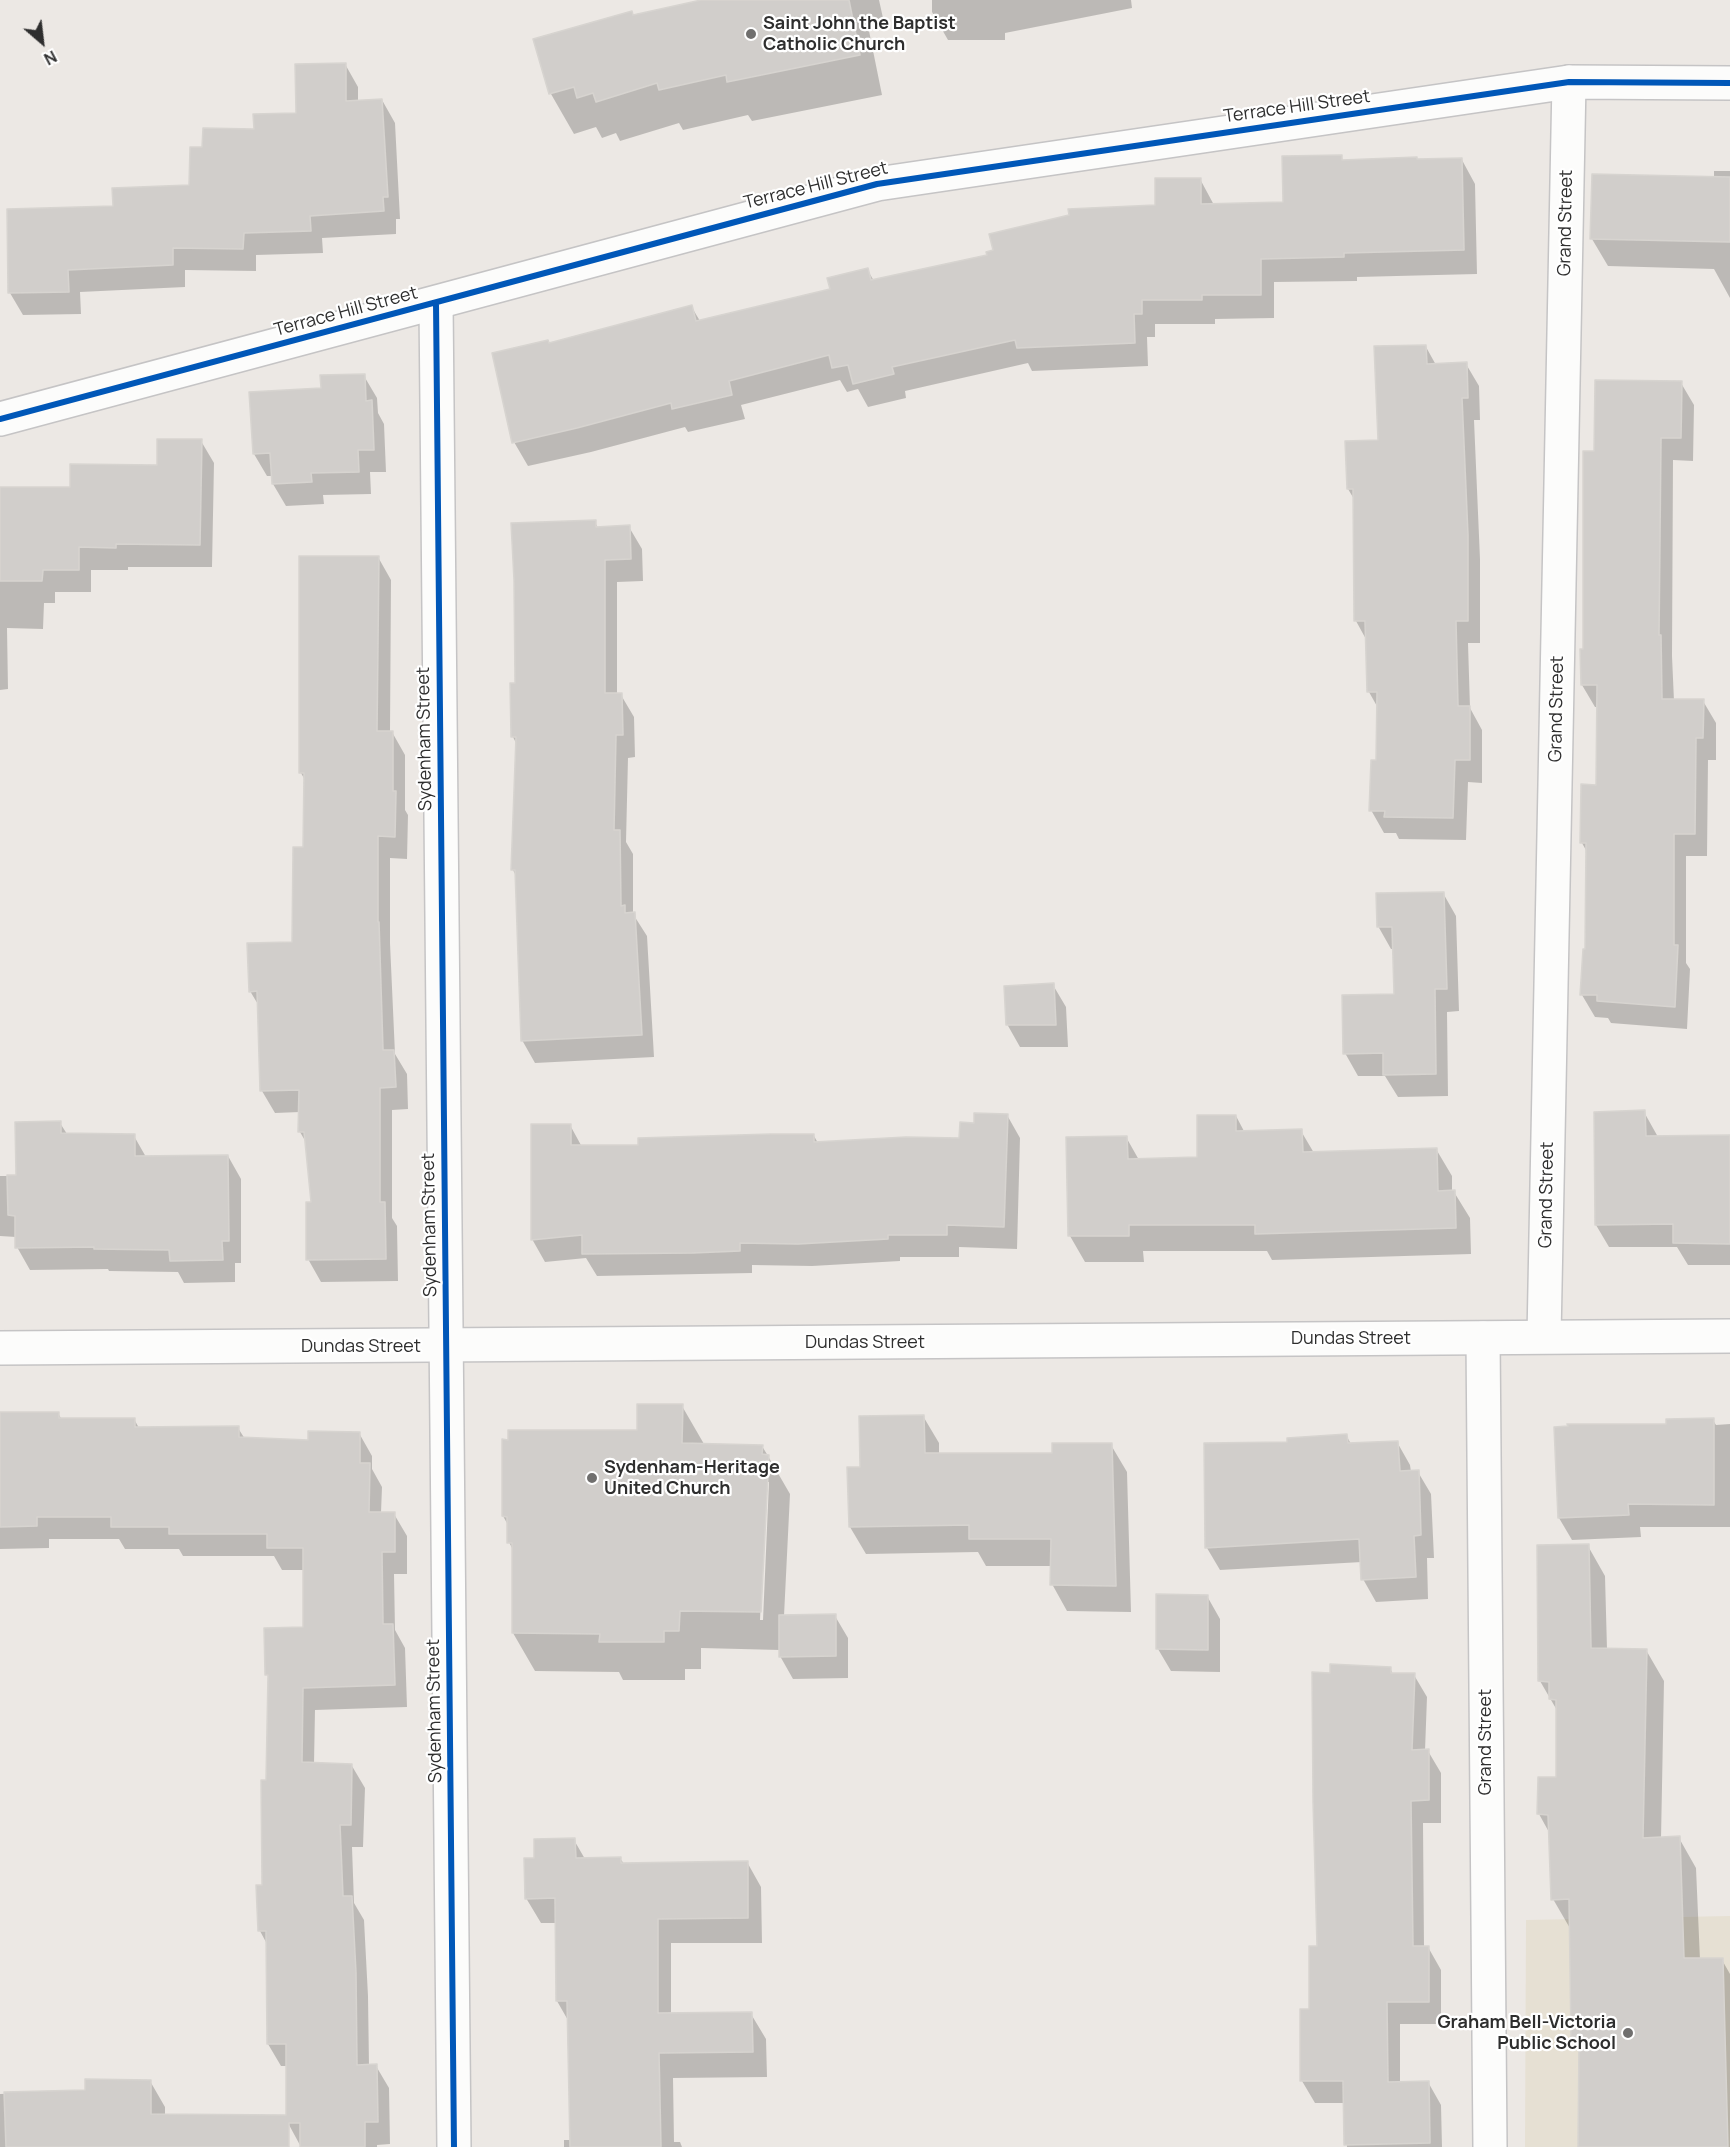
<!DOCTYPE html>
<html>
<head>
<meta charset="utf-8">
<style>
  body { margin:0 }
  #map { position:relative; width:1730px; height:2147px; overflow:hidden; background:#ece8e4; font-family:Manrope,sans-serif }
  canvas { display:block }
  .north { position:absolute; left:12px; top:12px; width:60px; height:60px; -webkit-text-stroke:4px #fff; paint-order:stroke; rotate:152deg; font-size:16px; font-weight:700; line-height:24px; text-align:center; color:#2e2e2e }
  .north::after { content:''; display:block; margin:auto; width:21px; height:27px; background:#2e2e2e; clip-path:polygon(50% 0,100% 100%,50% 72%,0 100%) }
</style>
</head>
<body>
<div id="map">
<canvas width="1730" height="2147"></canvas>
<div class="north">N</div>
</div>
<script>
const c = document.querySelector('canvas').getContext('2d');
c.lineJoin = 'round';
function paint(path, color) {
  c.fillStyle = color;
  c.fill(path, 'evenodd');
}
function trace(path, color, width, dash) {
  c.strokeStyle = color;
  c.lineWidth = width;
  c.lineCap = dash ? 'butt' : 'round';
  c.setLineDash(dash || []);
  c.stroke(path);
}
function drawText(font, color, halo, rows, align = 'center') {
  c.font = font + ' Manrope,sans-serif';
  c.lineWidth = 4.5;
  c.setLineDash([]);
  c.textBaseline = 'middle';
  c.strokeStyle = halo;
  c.fillStyle = color;
  for (const [text, x, y, turn = 0] of rows) {
    c.save();
    c.translate(x, y);
    c.rotate((+turn || 0) * Math.PI / 180);
    c.textAlign = isNaN(turn) ? turn : align;
    if (halo) c.strokeText(text, 0, 0);
    c.fillText(text, 0, 0);
    c.restore();
  }
}
paint(new Path2D(`
  M 1730,1916 L 1730,2147 L 1525,2147 L 1526,1920 Z`), '#e6e0d3');
paint(new Path2D(`
  M 708,0 L 879,0 L 883,18 L 867,21 L 882,95 L 752,121 L 748,115 L 683,130 L 679,123 L 620,141 L 616,133 L 602,138 L 596,127 L 574,134 L 551,94 L 535,40 Z
  M 932,0 L 1131,0 L 1132,8 L 1005,33 L 1005,40 L 948,40 L 932,12 Z
  M 345,64 L 358,87 L 358,102 L 382,100 L 395,123 L 400,219 L 396,219 L 396,234 L 322,238 L 323,253 L 256,255 L 256,271 L 185,270 L 185,287 L 80,292 L 81,314 L 23,315 L 10,293 L 114,208 L 191,187 L 204,149 L 298,114 Z
  M 1341,157 L 1344,161 L 1462,160 L 1475,184 L 1477,274 L 1357,277 L 1357,281 L 1274,282 L 1274,318 L 1215,319 L 1215,324 L 1155,324 L 1155,337 L 1147,337 L 1148,366 L 1032,371 L 1028,363 L 905,391 L 906,398 L 868,407 L 858,389 L 847,392 L 840,380 L 741,405 L 745,419 L 688,432 L 685,427 L 591,452 L 528,466 L 514,442 L 549,344 L 691,306 L 700,321 L 832,290 L 867,269 L 874,281 L 989,256 L 1157,206 L 1200,179 L 1214,205 L 1284,204 Z
  M 1714,171 L 1730,171 L 1730,298 L 1714,269 L 1608,266 L 1592,239 L 1714,178 Z
  M 1426,347 L 1436,365 L 1466,364 L 1479,386 L 1480,420 L 1474,420 L 1480,559 L 1480,643 L 1468,643 L 1470,708 L 1482,730 L 1482,783 L 1468,782 L 1466,840 L 1399,839 L 1396,833 L 1384,833 L 1371,810 L 1378,761 L 1378,708 L 1369,692 L 1367,641 L 1356,621 L 1354,499 L 1348,489 L 1379,441 Z
  M 364,376 L 377,398 L 378,413 L 384,424 L 386,472 L 370,472 L 371,494 L 323,495 L 324,504 L 286,506 L 273,484 L 273,476 L 267,476 L 254,454 L 322,389 Z
  M 1681,383 L 1694,405 L 1693,461 L 1673,460 L 1672,656 L 1674,701 L 1703,701 L 1716,723 L 1716,760 L 1708,760 L 1707,856 L 1686,856 L 1686,963 L 1690,969 L 1687,1029 L 1611,1023 L 1608,1018 L 1595,1017 L 1582,995 L 1587,950 L 1587,852 L 1582,843 L 1598,786 L 1599,707 L 1595,707 L 1582,685 L 1596,453 Z
  M 201,441 L 214,463 L 212,567 L 128,567 L 128,570 L 91,570 L 91,592 L 55,592 L 55,603 L 44,603 L 43,629 L 7,628 L 8,689 L 0,690 L 0,489 L 71,489 L 158,466 Z
  M 595,522 L 598,528 L 629,527 L 642,549 L 643,581 L 617,582 L 617,695 L 621,695 L 634,717 L 635,757 L 628,758 L 626,842 L 633,854 L 633,914 L 647,936 L 654,1057 L 535,1063 L 522,1040 L 516,876 L 513,870 L 517,745 L 513,737 L 516,685 Z
  M 378,557 L 391,580 L 390,732 L 392,732 L 405,755 L 405,810 L 408,815 L 407,859 L 390,858 L 390,943 L 395,1054 L 407,1074 L 408,1109 L 392,1110 L 392,1218 L 397,1226 L 398,1281 L 321,1282 L 308,1259 L 313,1203 L 307,1144 L 300,1132 L 300,1112 L 275,1113 L 262,1091 L 259,1006 L 250,991 L 294,944 L 304,849 L 306,782 L 301,773 Z
  M 1443,893 L 1456,916 L 1459,1011 L 1447,1012 L 1448,1096 L 1398,1097 L 1385,1076 L 1358,1076 L 1345,1053 L 1396,996 L 1394,949 L 1391,949 L 1378,926 Z
  M 1053,985 L 1066,1007 L 1068,1047 L 1020,1047 L 1007,1024 Z
  M 1644,1112 L 1658,1137 L 1730,1136 L 1730,1265 L 1688,1265 L 1677,1247 L 1609,1247 L 1596,1225 Z
  M 1007,1115 L 1020,1138 L 1017,1249 L 959,1247 L 959,1257 L 900,1257 L 900,1261 L 812,1266 L 752,1265 L 752,1273 L 597,1276 L 586,1258 L 545,1262 L 532,1239 L 570,1125 L 582,1147 L 640,1146 L 814,1136 L 818,1143 L 961,1139 L 975,1124 Z
  M 1236,1116 L 1245,1133 L 1301,1131 L 1314,1153 L 1436,1149 L 1452,1176 L 1452,1192 L 1454,1192 L 1470,1218 L 1471,1254 L 1272,1260 L 1267,1251 L 1143,1251 L 1144,1262 L 1085,1262 L 1070,1236 L 1126,1137 L 1139,1160 L 1198,1159 Z
  M 60,1123 L 67,1134 L 134,1136 L 146,1157 L 228,1156 L 241,1179 L 241,1263 L 235,1263 L 235,1282 L 184,1283 L 178,1272 L 109,1271 L 108,1269 L 30,1270 L 17,1247 L 16,1237 L 0,1236 L 0,1176 L 17,1176 Z
  M 682,1406 L 704,1444 L 762,1446 L 768,1456 L 790,1494 L 784,1616 L 835,1616 L 848,1638 L 848,1678 L 793,1679 L 780,1656 L 780,1650 L 701,1648 L 701,1669 L 685,1669 L 685,1680 L 623,1680 L 619,1672 L 535,1671 L 513,1633 L 514,1552 L 509,1542 L 508,1525 L 503,1516 ZM 766,1482 L 769,1482 L 763,1620 L 760,1620 Z
  M 0,1413 L 58,1413 L 62,1420 L 134,1419 L 139,1428 L 238,1428 L 245,1439 L 309,1441 L 359,1433 L 372,1456 L 372,1469 L 382,1487 L 381,1513 L 394,1514 L 407,1536 L 407,1574 L 394,1574 L 395,1630 L 405,1648 L 407,1707 L 315,1710 L 314,1764 L 352,1766 L 365,1788 L 363,1847 L 352,1847 L 354,1903 L 364,1920 L 368,1996 L 369,2066 L 376,2066 L 389,2088 L 390,2144 L 377,2145 L 377,2147 L 301,2147 L 288,2123 L 287,2066 L 281,2066 L 268,2044 L 267,1944 L 260,1931 L 267,1782 L 270,1679 L 267,1674 L 304,1628 L 304,1570 L 282,1570 L 274,1556 L 183,1556 L 179,1549 L 125,1549 L 119,1539 L 49,1539 L 49,1548 L 0,1549 Z
  M 923,1416 L 939,1443 L 939,1455 L 1053,1455 L 1111,1445 L 1127,1472 L 1131,1612 L 1067,1611 L 1052,1584 L 1052,1566 L 986,1566 L 978,1552 L 866,1554 L 850,1527 L 862,1469 Z
  M 1713,1420 L 1716,1425 L 1730,1424 L 1730,1527 L 1640,1527 L 1641,1537 L 1572,1540 L 1559,1518 L 1667,1426 Z
  M 1346,1435 L 1351,1444 L 1397,1442 L 1410,1465 L 1411,1472 L 1418,1472 L 1431,1494 L 1434,1558 L 1427,1558 L 1428,1599 L 1376,1602 L 1363,1579 L 1362,1562 L 1220,1570 L 1207,1548 L 1289,1443 Z
  M 1588,1546 L 1605,1576 L 1607,1649 L 1646,1650 L 1664,1681 L 1661,1839 L 1679,1838 L 1696,1868 L 1700,1960 L 1722,1960 L 1730,1974 L 1730,2147 L 1580,2147 L 1581,2053 L 1572,2039 L 1571,1930 L 1553,1899 L 1550,1834 L 1539,1814 L 1557,1779 L 1558,1712 L 1540,1681 Z
  M 1207,1596 L 1220,1619 L 1220,1672 L 1171,1671 L 1158,1649 Z
  M 1390,1668 L 1393,1674 L 1414,1675 L 1427,1697 L 1425,1751 L 1428,1751 L 1441,1773 L 1441,1823 L 1423,1823 L 1424,1947 L 1428,1947 L 1441,1970 L 1441,2024 L 1400,2024 L 1400,2083 L 1428,2082 L 1441,2105 L 1442,2147 L 1347,2147 L 1345,2103 L 1315,2103 L 1302,2081 L 1319,1947 L 1332,1675 Z
  M 574,1840 L 585,1859 L 620,1858 L 624,1864 L 747,1862 L 761,1887 L 762,1943 L 671,1943 L 671,2015 L 751,2014 L 766,2039 L 767,2077 L 673,2078 L 674,2142 L 680,2142 L 682,2147 L 564,2147 L 564,2140 L 571,2140 L 569,2022 L 557,2001 L 556,1923 L 541,1923 L 526,1898 L 536,1860 Z
  M 150,2081 L 165,2107 L 165,2115 L 242,2147 L 0,2147 L 0,2094 L 87,2091 Z`), '#0003');
const building = new Path2D(`
  M 701,0 L 849,0 L 860,55 L 727,82 L 726,75 L 659,90 L 657,83 L 596,102 L 593,93 L 577,98 L 574,87 L 549,94 L 533,39 L 632,11 L 633,15 Z
  M 346,63 L 346,101 L 382,99 L 388,197 L 383,197 L 384,211 L 310,216 L 311,231 L 244,233 L 243,249 L 173,248 L 173,265 L 68,270 L 69,292 L 8,293 L 7,209 L 113,206 L 112,188 L 189,185 L 190,147 L 202,147 L 203,128 L 254,129 L 253,114 L 296,113 L 295,64 Z
  M 1342,155 L 1342,160 L 1417,157 L 1417,159 L 1462,158 L 1464,250 L 1344,253 L 1344,257 L 1261,259 L 1261,295 L 1202,295 L 1202,300 L 1142,300 L 1142,314 L 1134,314 L 1135,343 L 1017,348 L 1015,340 L 892,367 L 894,374 L 853,384 L 848,365 L 832,368 L 829,355 L 729,381 L 732,395 L 672,409 L 671,403 L 577,428 L 512,443 L 492,353 L 548,340 L 549,343 L 692,305 L 696,321 L 830,289 L 827,278 L 868,268 L 871,280 L 987,255 L 986,252 L 993,250 L 989,234 L 1069,215 L 1068,209 L 1155,205 L 1155,178 L 1201,178 L 1201,204 L 1283,202 L 1282,156 Z
  M 1592,174 L 1730,177 L 1730,242 L 1590,239 Z
  M 1426,345 L 1427,364 L 1467,362 L 1468,398 L 1462,398 L 1468,535 L 1468,621 L 1456,621 L 1458,706 L 1470,706 L 1470,760 L 1455,760 L 1453,818 L 1384,817 L 1385,811 L 1369,811 L 1371,760 L 1376,760 L 1377,692 L 1367,692 L 1365,621 L 1354,621 L 1353,489 L 1347,489 L 1345,441 L 1378,440 L 1374,346 Z
  M 365,374 L 366,401 L 372,400 L 374,450 L 358,450 L 359,472 L 311,473 L 312,482 L 272,484 L 270,453 L 253,454 L 249,392 L 321,388 L 320,375 Z
  M 1595,380 L 1682,381 L 1681,438 L 1661,438 L 1659,635 L 1661,635 L 1662,699 L 1704,699 L 1703,738 L 1696,738 L 1695,834 L 1674,834 L 1674,945 L 1678,945 L 1675,1007 L 1597,1001 L 1597,995 L 1580,995 L 1583,949 L 1585,949 L 1586,843 L 1580,843 L 1581,784 L 1596,785 L 1597,685 L 1581,685 L 1580,649 L 1583,649 L 1583,451 L 1594,451 Z
  M 157,439 L 202,439 L 200,545 L 116,544 L 116,548 L 79,547 L 79,570 L 43,570 L 42,581 L 0,581 L 0,487 L 70,487 L 70,464 L 157,465 Z
  M 596,520 L 596,527 L 630,525 L 631,559 L 605,560 L 605,693 L 622,693 L 623,735 L 616,735 L 614,830 L 620,830 L 621,906 L 625,905 L 625,913 L 635,912 L 642,1035 L 521,1041 L 515,870 L 511,870 L 516,737 L 511,737 L 510,683 L 515,683 L 514,580 L 511,523 Z
  M 299,556 L 379,556 L 377,731 L 393,731 L 393,791 L 396,791 L 395,837 L 378,836 L 378,922 L 379,922 L 383,1050 L 394,1050 L 396,1087 L 380,1088 L 380,1202 L 385,1202 L 386,1259 L 306,1260 L 306,1202 L 311,1202 L 304,1132 L 298,1132 L 299,1090 L 260,1091 L 257,991 L 249,992 L 247,943 L 292,942 L 293,847 L 303,847 L 304,773 L 299,773 Z
  M 1444,892 L 1447,989 L 1435,989 L 1436,1074 L 1383,1075 L 1383,1053 L 1343,1054 L 1342,995 L 1394,994 L 1392,927 L 1377,927 L 1376,893 Z
  M 1054,983 L 1056,1025 L 1006,1025 L 1004,986 Z
  M 1645,1110 L 1646,1136 L 1730,1135 L 1730,1244 L 1673,1243 L 1673,1224 L 1595,1225 L 1594,1112 Z
  M 974,1113 L 1008,1114 L 1004,1227 L 947,1225 L 947,1235 L 888,1235 L 888,1239 L 798,1244 L 740,1243 L 740,1251 L 692,1253 L 582,1254 L 582,1235 L 531,1240 L 531,1124 L 571,1124 L 571,1145 L 638,1145 L 638,1138 L 771,1134 L 814,1134 L 814,1142 L 906,1137 L 959,1138 L 960,1122 L 974,1123 Z
  M 1197,1115 L 1236,1115 L 1236,1131 L 1302,1129 L 1303,1152 L 1437,1148 L 1438,1191 L 1455,1190 L 1456,1228 L 1255,1234 L 1255,1225 L 1129,1225 L 1129,1236 L 1068,1236 L 1066,1137 L 1127,1136 L 1128,1159 L 1197,1157 Z
  M 61,1121 L 61,1133 L 135,1134 L 135,1156 L 228,1155 L 229,1241 L 222,1241 L 223,1260 L 170,1261 L 169,1250 L 94,1249 L 94,1247 L 15,1248 L 15,1216 L 8,1215 L 7,1175 L 16,1175 L 15,1122 Z
  M 637,1404 L 683,1404 L 682,1443 L 763,1445 L 762,1454 L 769,1455 L 761,1612 L 680,1611 L 679,1631 L 664,1631 L 664,1642 L 599,1642 L 600,1634 L 512,1633 L 512,1543 L 507,1543 L 507,1517 L 502,1516 L 502,1439 L 508,1440 L 508,1430 L 637,1430 Z
  M 0,1412 L 59,1412 L 59,1418 L 135,1418 L 135,1427 L 239,1426 L 239,1437 L 308,1440 L 308,1431 L 360,1432 L 360,1463 L 370,1463 L 369,1512 L 395,1512 L 395,1552 L 382,1552 L 383,1624 L 393,1624 L 395,1685 L 303,1688 L 302,1762 L 352,1764 L 351,1825 L 340,1825 L 343,1896 L 352,1896 L 356,1973 L 357,2065 L 377,2064 L 378,2122 L 365,2122 L 365,2147 L 300,2147 L 300,2123 L 289,2123 L 289,2147 L 6,2147 L 4,2092 L 85,2090 L 85,2079 L 151,2080 L 151,2114 L 286,2115 L 286,2044 L 267,2044 L 266,1931 L 258,1931 L 256,1885 L 262,1885 L 261,1780 L 266,1780 L 268,1675 L 265,1675 L 264,1628 L 303,1627 L 303,1548 L 267,1548 L 267,1534 L 169,1534 L 169,1527 L 111,1527 L 111,1517 L 37,1517 L 37,1526 L 0,1527 Z
  M 924,1415 L 925,1453 L 1052,1453 L 1052,1443 L 1112,1443 L 1116,1586 L 1050,1585 L 1051,1539 L 969,1539 L 969,1525 L 849,1527 L 847,1467 L 860,1467 L 859,1416 Z
  M 1714,1418 L 1714,1505 L 1628,1504 L 1629,1515 L 1558,1518 L 1554,1427 L 1568,1426 L 1567,1424 L 1666,1424 L 1666,1419 Z
  M 1347,1434 L 1348,1443 L 1398,1441 L 1400,1471 L 1419,1470 L 1421,1535 L 1414,1536 L 1416,1577 L 1361,1580 L 1359,1539 L 1205,1548 L 1204,1443 L 1287,1442 L 1287,1438 Z
  M 1589,1544 L 1591,1648 L 1647,1649 L 1643,1838 L 1680,1836 L 1684,1958 L 1723,1958 L 1728,2147 L 1578,2147 L 1579,2040 L 1571,2039 L 1569,1899 L 1551,1900 L 1548,1815 L 1537,1814 L 1538,1777 L 1556,1777 L 1556,1700 L 1549,1699 L 1549,1682 L 1538,1681 L 1537,1545 Z
  M 1156,1594 L 1208,1595 L 1208,1650 L 1156,1649 Z
  M 836,1614 L 836,1656 L 779,1657 L 779,1615 Z
  M 1330,1664 L 1391,1667 L 1391,1673 L 1415,1673 L 1412,1750 L 1429,1749 L 1429,1800 L 1411,1801 L 1413,1946 L 1429,1946 L 1429,2002 L 1387,2002 L 1388,2082 L 1429,2081 L 1430,2143 L 1344,2145 L 1343,2081 L 1300,2081 L 1300,2009 L 1309,2009 L 1309,1946 L 1317,1946 L 1313,1801 L 1312,1672 L 1330,1673 Z
  M 575,1838 L 576,1858 L 621,1857 L 621,1863 L 748,1861 L 748,1918 L 658,1919 L 658,2013 L 752,2012 L 753,2052 L 659,2053 L 661,2147 L 570,2147 L 567,2001 L 556,2001 L 555,1898 L 525,1899 L 524,1858 L 534,1858 L 534,1839 Z`);
paint(building, '#d1cecb');
trace(building, '#d7d4d0', 1.5);
const minor = new Path2D(`
  M 436,303 L 454,2147
  M 1544,1336 L 1569,82
  M 1483,1338 L 1490,2147`);
const tertiary = new Path2D(`
  M 0,419 L 877,184 L 1569,82 L 1730,83
  M 0,1348 L 1730,1336`);
trace(minor, '#c5c4c5', 36);
trace(tertiary, '#c5c4c5', 36);
trace(minor, '#fcfcfb', 33);
trace(tertiary, '#fcfcfb', 33);
trace(new Path2D(`
  M 436,303 L 454,2147
  M 0,419 L 877,184 L 1569,82 L 1730,83`), '#0057b8', 6);
for (const [x, y, r, color] of [
  [751,34,6,"#706f6e"],
  [592,1478,6,"#706f6e"],
  [1628,2033,6,"#706f6e"]
]) {
  const dot = new Path2D();
  dot.arc(x, y, r, 0, 2 * Math.PI);
  c.fillStyle = color;
  c.fill(dot);
  trace(dot, '#fff', 2);
}
drawText('bold 18px', '#2e2e2e', '#fff', [
  ["Saint John the Baptist",763,24],
  ["Catholic Church",763,45],
  ["Sydenham-Heritage",604,1468],
  ["United Church",604,1489],
  ["Graham Bell-Victoria",1616,2023,"right"],
  ["Public School",1616,2044,"right"]
], 'left');
drawText('18px', '#2e2e2e', '#fff', [
  ["Terrace Hill Street",1297,107,-8],
  ["Terrace Hill Street",816,186,-14],
  ["Grand Street",1566,223,-89],
  ["Terrace Hill Street",346,312,-15],
  ["Grand Street",1557,709,-89],
  ["Sydenham Street",425,739,-91],
  ["Grand Street",1547,1195,-89],
  ["Sydenham Street",430,1225,-91],
  ["Dundas Street",1351,1339],
  ["Dundas Street",865,1343],
  ["Dundas Street",361,1347],
  ["Sydenham Street",435,1711,-91],
  ["Grand Street",1486,1742,-90]
]);
</script>
</body>
</html>
